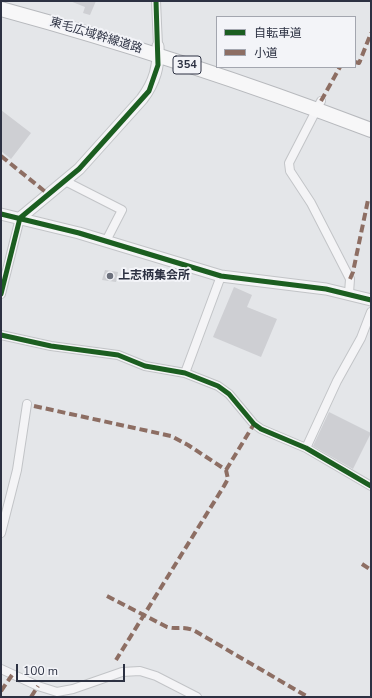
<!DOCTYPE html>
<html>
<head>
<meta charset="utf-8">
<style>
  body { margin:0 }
  #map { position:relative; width:372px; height:698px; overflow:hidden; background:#e4e6e9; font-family:"Nunito Sans","Noto Sans JP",sans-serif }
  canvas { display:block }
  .frame { position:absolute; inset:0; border:2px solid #2c3142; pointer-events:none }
  .legend { position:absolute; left:216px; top:16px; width:140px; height:52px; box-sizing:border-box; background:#f3f4f8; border:1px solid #a3a6af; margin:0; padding:5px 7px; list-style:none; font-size:12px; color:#2c3142 }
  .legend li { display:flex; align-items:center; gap:8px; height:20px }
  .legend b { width:20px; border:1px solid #a3a6af }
  .scale { position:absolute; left:16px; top:664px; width:109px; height:18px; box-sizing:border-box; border:2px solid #2c3142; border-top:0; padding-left:5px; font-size:12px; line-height:14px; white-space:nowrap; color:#2c3142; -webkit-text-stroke:3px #f3f4f8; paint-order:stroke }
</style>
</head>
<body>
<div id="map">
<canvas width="372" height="698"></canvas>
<div class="frame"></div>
<ul class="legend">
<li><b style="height:5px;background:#1b5e20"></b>自転車道</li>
<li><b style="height:5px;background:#8d6e63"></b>小道</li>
</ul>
<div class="scale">100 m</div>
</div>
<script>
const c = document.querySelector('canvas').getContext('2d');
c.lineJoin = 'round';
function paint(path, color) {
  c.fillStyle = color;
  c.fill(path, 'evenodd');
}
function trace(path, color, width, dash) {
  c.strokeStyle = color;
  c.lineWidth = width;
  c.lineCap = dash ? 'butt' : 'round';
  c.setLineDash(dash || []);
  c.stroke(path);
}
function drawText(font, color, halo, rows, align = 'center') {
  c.font = font + ' "Nunito Sans","Noto Sans JP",sans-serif';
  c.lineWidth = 4;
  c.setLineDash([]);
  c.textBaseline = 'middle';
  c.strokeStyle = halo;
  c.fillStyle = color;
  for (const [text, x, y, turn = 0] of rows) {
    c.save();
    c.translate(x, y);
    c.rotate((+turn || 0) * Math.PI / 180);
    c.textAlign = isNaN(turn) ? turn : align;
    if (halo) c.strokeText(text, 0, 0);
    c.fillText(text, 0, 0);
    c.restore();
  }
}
paint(new Path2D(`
  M 70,1 L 96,1 L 90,15 L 83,13 L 85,7 Z
  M 1,110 L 31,133 L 11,159 L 1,151 Z
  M 105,270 L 118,272 L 116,282 L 102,280 Z
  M 234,287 L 252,295 L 247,307 L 277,319 L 261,357 L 213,337 Z
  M 329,412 L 371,433 L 353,469 L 313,446 Z`), '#cecfd3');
const minor = new Path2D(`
  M 156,1 L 158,46
  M 321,101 L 289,163 L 290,171 L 311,203 L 347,273 L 350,279 L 349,293
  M 65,181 L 122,210 L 106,241
  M 1,294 L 20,218
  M 1,335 L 51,346 L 118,355 L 145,366 L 185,373 L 218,386 L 229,394 L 254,424 L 261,429 L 306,448 L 371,486
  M 185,373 L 221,276
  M 306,448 L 337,381 L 361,338 L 371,312
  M 1,533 L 17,470 L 27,404
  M 1,669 L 38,686 L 57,692 L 73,689 L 122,672 L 140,671 L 156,676 L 197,697`);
const tertiary = new Path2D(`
  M 1,214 L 79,233 L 221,276 L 326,289 L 371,300
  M 20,218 L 79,169 L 142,99 C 155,82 159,66 158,46`);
const trunk = new Path2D(`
  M 1,9 C 126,43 250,84 371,130`);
trace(minor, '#c2c4c7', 10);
trace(tertiary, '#c2c4c7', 13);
trace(trunk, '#b7b9bd', 16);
trace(minor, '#f4f4f6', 8);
trace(tertiary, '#f4f4f6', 11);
trace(trunk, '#f7f7f8', 14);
trace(new Path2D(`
  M 355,62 L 359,63 L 360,61 L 371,33
  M 321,101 L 340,67
  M 1,156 L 48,194
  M 350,279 L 353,272 L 368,200 L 371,199
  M 34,406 L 171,436 L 188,445 L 226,470 L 228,479 L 224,486 L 116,660
  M 226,470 L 254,424
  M 362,564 L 371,570
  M 107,596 L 167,627 C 178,630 182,625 195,631 L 308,697
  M 1,691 L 12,675
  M 31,697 L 38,686`), '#8d6e63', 4, [8, 4]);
trace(new Path2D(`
  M 1,214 L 79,233 L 221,276 L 326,289 L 371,300
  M 1,294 L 20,218 L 79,169 L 149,91 L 158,65 L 156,1
  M 1,335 L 51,346 L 118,355 L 145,366 L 185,373 L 218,386 L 229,394 L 254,424 L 261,429 L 306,448 L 371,486`), '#1b5e20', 5);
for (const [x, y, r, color] of [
  [110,276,4,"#6c707c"]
]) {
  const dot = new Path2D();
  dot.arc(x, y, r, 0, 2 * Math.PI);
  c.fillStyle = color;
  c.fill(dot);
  trace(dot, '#f3f4f8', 1.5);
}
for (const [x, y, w] of [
  [187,65,28]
]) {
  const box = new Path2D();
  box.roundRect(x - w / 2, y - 9, w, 18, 3);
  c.fillStyle = '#f3f4f8';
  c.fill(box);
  trace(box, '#2c3142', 1);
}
drawText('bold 11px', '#2c3142', null, [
  ["354",187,65]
]);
drawText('12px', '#2c3142', '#f3f4f8', [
  ["東毛広域幹線道路",96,36,17]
]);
drawText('bold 12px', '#2c3142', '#f3f4f8', [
  ["上志柄集会所",118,276]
], 'left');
</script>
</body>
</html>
